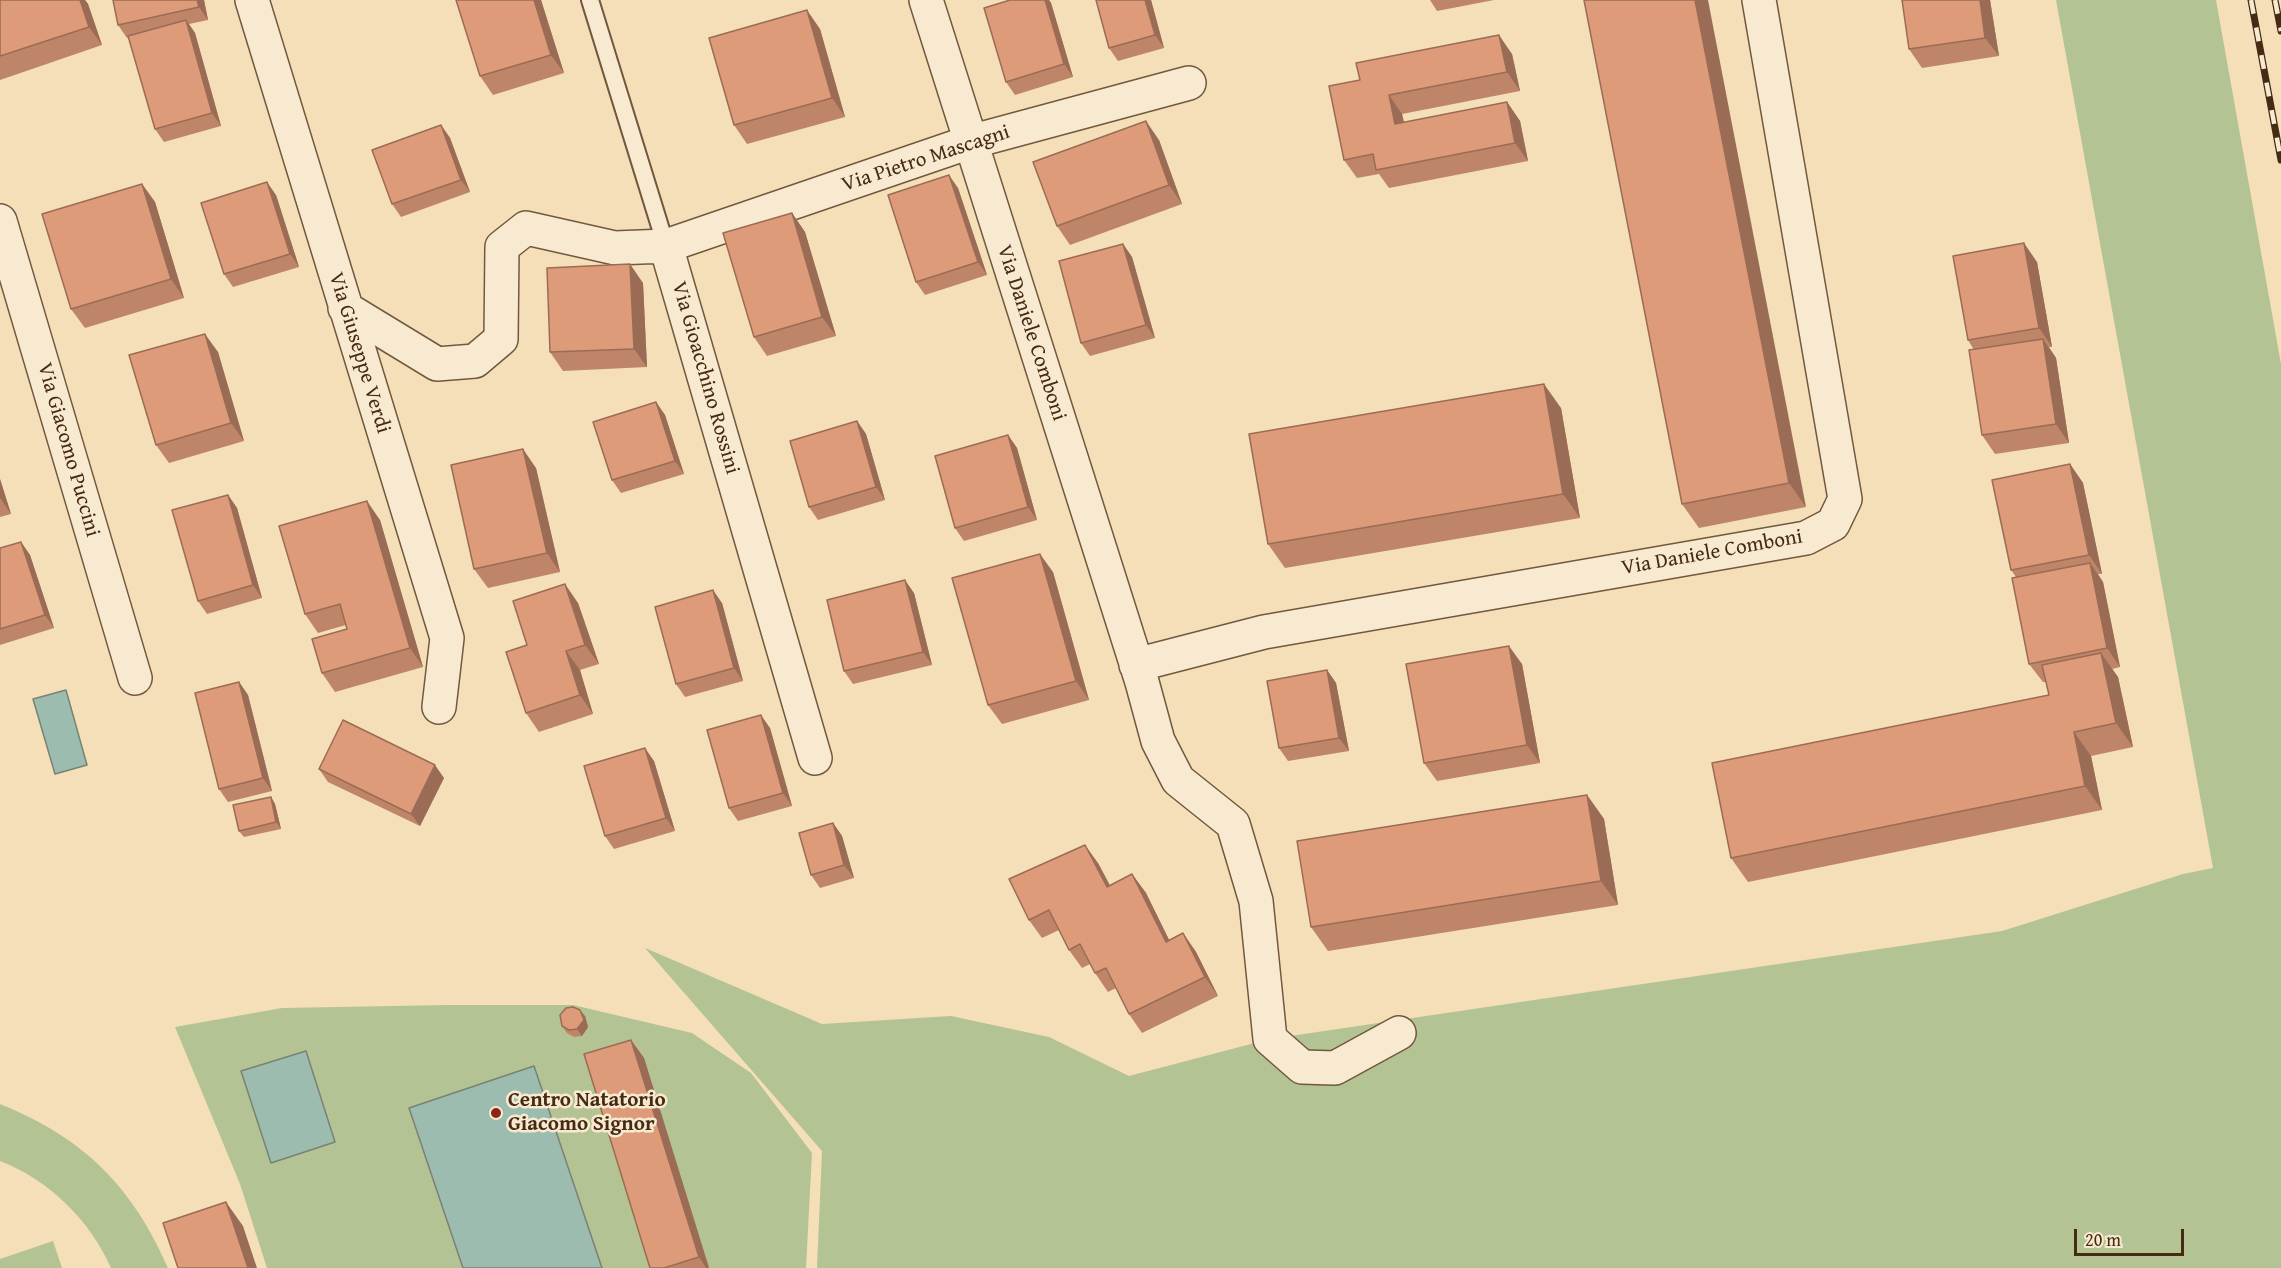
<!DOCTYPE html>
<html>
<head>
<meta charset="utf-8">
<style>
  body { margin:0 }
  #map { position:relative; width:2281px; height:1268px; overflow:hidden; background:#f4dfb8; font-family:"Gentium Book Plus",serif }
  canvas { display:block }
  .scale { position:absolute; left:2074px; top:1229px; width:110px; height:27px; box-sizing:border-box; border:3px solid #462b14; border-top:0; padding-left:8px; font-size:18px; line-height:21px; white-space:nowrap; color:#462b14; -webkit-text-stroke:4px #f8ead1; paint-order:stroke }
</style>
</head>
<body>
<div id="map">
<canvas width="2281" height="1268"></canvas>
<div class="scale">20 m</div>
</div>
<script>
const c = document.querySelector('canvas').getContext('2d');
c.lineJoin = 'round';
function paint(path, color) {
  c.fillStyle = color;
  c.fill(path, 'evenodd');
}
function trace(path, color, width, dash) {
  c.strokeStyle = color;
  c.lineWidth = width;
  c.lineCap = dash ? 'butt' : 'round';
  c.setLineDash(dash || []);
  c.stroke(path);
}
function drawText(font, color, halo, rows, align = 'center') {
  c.font = font + ' "Gentium Book Plus",serif';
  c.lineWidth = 5;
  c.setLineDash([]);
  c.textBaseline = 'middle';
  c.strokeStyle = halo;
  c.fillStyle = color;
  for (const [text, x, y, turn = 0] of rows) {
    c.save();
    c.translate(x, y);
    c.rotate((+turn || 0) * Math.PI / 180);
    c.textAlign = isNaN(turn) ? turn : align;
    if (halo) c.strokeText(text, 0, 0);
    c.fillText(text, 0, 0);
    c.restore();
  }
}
paint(new Path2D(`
  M 2056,0 L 2216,0 L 2281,364 L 2281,1268 L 817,1268 L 822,1151 L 645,948 L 822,1024 L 951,1016 L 1049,1037 L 1129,1076 L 1270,1039 L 2002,931 L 2183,874 L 2213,868 Z
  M 449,1005 L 573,1005 L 692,1033 L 751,1073 L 812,1153 L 806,1268 L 267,1268 L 240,1184 L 175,1027 L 282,1008 Z
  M 0,1104 C 84,1138 132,1186 168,1268 L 111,1268 C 90,1220 49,1180 0,1161 Z
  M 53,1241 L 62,1268 L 0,1268 L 0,1259 Z`), '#b4c394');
const water = new Path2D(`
  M 66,690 L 87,765 L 55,774 L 33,699 Z
  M 306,1051 L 335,1142 L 271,1163 L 241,1071 Z
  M 534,1066 L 602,1268 L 463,1268 L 409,1108 Z`);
paint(water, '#9cbcb0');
trace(water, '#7a8272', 1.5);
const lane = new Path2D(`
  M 590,0 L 666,246`);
const street = new Path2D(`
  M 252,0 L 447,638 L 439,707
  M 926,0 L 1142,682 L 1158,741 L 1178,780 L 1233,824 L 1256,901 L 1270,1039 L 1302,1067 L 1335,1068 L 1399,1033
  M 0,221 L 135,678
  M 666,246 L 815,758
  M 345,308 L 437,364 L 475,361 L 501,339 L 502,247 L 526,228 L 615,248 L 666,246 L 970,142 L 1189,83
  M 1136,665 L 1264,632 L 1806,538 L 1833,524 L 1845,499 L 1759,0`);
trace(lane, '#72583d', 20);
trace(street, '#72583d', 36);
trace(lane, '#f8ead1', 16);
trace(street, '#f8ead1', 33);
const rail = new Path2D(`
  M 2251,0 L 2281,160
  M 2275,0 L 2281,31`);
trace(rail, '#462b14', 7);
trace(rail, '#f8ead1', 4.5, [14]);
paint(new Path2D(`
  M 0,0 L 85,0 L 88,4 L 102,45 L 0,80 Z
  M 113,0 L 204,0 L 208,20 L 189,24 L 195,33 L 221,126 L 164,142 L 155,129 L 129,37 L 127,38 L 118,25 Z
  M 541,0 L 564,73 L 493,95 L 480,76 Z
  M 1010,0 L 1049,0 L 1051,3 L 1073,77 L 1015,95 L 1006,82 Z
  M 1096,0 L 1151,0 L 1164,48 L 1118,61 L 1109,48 Z
  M 1430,0 L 1494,0 L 1437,11 Z
  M 1584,0 L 1806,507 L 1699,528 L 1682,504 Z
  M 1902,0 L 1990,0 L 1999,56 L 1922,68 L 1909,49 Z
  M 820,29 L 845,117 L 747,144 L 734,125 Z
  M 1512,54 L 1520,91 L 1402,114 L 1404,122 L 1507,102 L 1520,121 L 1528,161 L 1389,188 L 1379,174 L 1357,178 L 1344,160 L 1329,86 Z
  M 441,125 L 450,138 L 470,192 L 401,217 L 392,204 Z
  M 1159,140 L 1182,204 L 1070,245 L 1057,226 Z
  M 142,184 L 155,202 L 184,298 L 85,328 L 71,309 Z
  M 958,188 L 987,275 L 925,295 L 916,282 Z
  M 276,195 L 299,267 L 233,287 L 224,274 Z
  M 792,213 L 805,232 L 836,336 L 767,356 L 754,337 Z
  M 1123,244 L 1132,257 L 1155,338 L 1090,356 L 1081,343 Z
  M 2037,262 L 2052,347 L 2049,347 L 2056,358 L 2069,443 L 1995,454 L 1982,435 L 1974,350 L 1968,340 Z
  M 643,283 L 647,367 L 563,371 L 550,352 Z
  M 218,352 L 244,441 L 169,463 L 156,445 Z
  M 656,402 L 665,415 L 684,474 L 621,493 L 612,480 Z
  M 1561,408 L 1580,518 L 1285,568 L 1268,544 Z
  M 857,421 L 866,434 L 885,500 L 818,520 L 809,507 Z
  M 1008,435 L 1017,448 L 1037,520 L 964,541 L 955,528 Z
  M 2070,464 L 2083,483 L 2102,574 L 2098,574 L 2103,582 L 2120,667 L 2112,669 L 2118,677 L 2133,747 L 2091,756 L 2102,810 L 1748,882 L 1731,858 L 2049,695 L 2046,682 L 2043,682 L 2029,664 L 2016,577 L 2011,570 Z
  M 536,468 L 560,572 L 488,588 L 474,569 Z
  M 0,479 L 11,514 L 0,517 Z
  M 228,495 L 237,508 L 262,598 L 207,614 L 198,601 Z
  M 380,520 L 423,667 L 335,692 L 322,673 L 347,629 L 346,625 L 318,633 L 305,614 Z
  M 21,542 L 30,555 L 54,628 L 0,645 L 0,548 Z
  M 1053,572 L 1089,700 L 1002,724 L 988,705 Z
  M 914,593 L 932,665 L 853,684 L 844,671 Z
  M 578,603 L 599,664 L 580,670 L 593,714 L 539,732 L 526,713 L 527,645 Z
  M 722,603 L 743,681 L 685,697 L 676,684 Z
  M 1522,664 L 1540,763 L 1437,781 L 1424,763 Z
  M 1327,670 L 1336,683 L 1349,751 L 1288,761 L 1279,748 Z
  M 239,682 L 248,695 L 272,791 L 228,802 L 219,789 Z
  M 770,728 L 792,806 L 738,821 L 729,808 Z
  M 654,761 L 675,831 L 614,849 L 605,836 Z
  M 319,769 L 444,778 L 420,826 L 328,782 Z
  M 1587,795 L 1604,819 L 1618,905 L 1328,951 L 1311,927 Z
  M 271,797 L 275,804 L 281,829 L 244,837 L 239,831 Z
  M 833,823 L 842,836 L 854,878 L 820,888 L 811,875 Z
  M 1098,863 L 1110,885 L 1132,874 L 1146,893 L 1169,940 L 1183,933 L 1196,952 L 1218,996 L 1142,1033 L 1129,1014 L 1116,988 L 1108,992 L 1095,973 L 1090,964 L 1082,968 L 1069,950 L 1059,930 L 1042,938 L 1029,920 Z
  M 585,1016 L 588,1027 L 582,1036 L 574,1037 L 567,1033 L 562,1026 Z
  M 631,1040 L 644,1058 L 709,1268 L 650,1268 Z`), '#bf8569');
paint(new Path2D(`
  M 80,0 L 85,0 L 88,4 L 102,45 L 89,27 Z
  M 197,0 L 204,0 L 208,20 L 199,7 Z
  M 534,0 L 541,0 L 564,73 L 551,55 Z
  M 1045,0 L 1049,0 L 1051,3 L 1073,77 L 1064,64 Z
  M 1145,0 L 1151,0 L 1164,48 L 1155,35 Z
  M 1695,0 L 1708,0 L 1806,507 L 1789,483 Z
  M 1980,0 L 1990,0 L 1999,56 L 1985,38 Z
  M 807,10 L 820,29 L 845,117 L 832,98 Z
  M 186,20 L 195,33 L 221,126 L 212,113 Z
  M 1499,35 L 1512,54 L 1520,91 L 1507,72 Z
  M 1389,95 L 1402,114 L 1408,143 L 1395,124 Z
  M 1507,102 L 1520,121 L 1528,161 L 1515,143 Z
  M 1146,121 L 1159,140 L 1182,204 L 1169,185 Z
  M 441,125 L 450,138 L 470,192 L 461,180 Z
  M 949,175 L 958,188 L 987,275 L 978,262 Z
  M 267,182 L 276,195 L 299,267 L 290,254 Z
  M 142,184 L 155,202 L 184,298 L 171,279 Z
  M 792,213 L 805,232 L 836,336 L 822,317 Z
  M 2024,243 L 2037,262 L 2052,347 L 2039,328 Z
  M 1123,244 L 1132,257 L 1155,338 L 1146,325 Z
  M 630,264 L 643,283 L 647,367 L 634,349 Z
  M 205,334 L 218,352 L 244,441 L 231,423 Z
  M 2043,339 L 2056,358 L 2069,443 L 2056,424 Z
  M 1544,384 L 1561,408 L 1580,518 L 1563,494 Z
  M 656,402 L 665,415 L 684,474 L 675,461 Z
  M 857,421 L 866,434 L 885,500 L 876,487 Z
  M 1008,435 L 1017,448 L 1037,520 L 1028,507 Z
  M 523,449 L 536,468 L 560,572 L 547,553 Z
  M 2070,464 L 2083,483 L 2102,574 L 2089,555 Z
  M 0,479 L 11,514 L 0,498 Z
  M 228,495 L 237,508 L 262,598 L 253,585 Z
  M 367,501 L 380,520 L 423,667 L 410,648 Z
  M 21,542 L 30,555 L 54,628 L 45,615 Z
  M 1040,554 L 1053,572 L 1089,700 L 1076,681 Z
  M 2090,563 L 2103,582 L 2120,667 L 2107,648 Z
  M 905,580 L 914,593 L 932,665 L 923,652 Z
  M 565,584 L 578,603 L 599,664 L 585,645 Z
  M 713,590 L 722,603 L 743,681 L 734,668 Z
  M 1509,646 L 1522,664 L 1540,763 L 1527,745 Z
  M 566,651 L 580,670 L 593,714 L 580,695 Z
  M 2101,653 L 2118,677 L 2133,747 L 2116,723 Z
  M 1327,670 L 1336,683 L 1349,751 L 1339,738 Z
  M 239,682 L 248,695 L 272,791 L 263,778 Z
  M 761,715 L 770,728 L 792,806 L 783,793 Z
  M 2074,732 L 2091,756 L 2102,810 L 2085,786 Z
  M 645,748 L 654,761 L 675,831 L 666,818 Z
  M 435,765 L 444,778 L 420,826 L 411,814 Z
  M 1587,795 L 1604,819 L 1618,905 L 1601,881 Z
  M 271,797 L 275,804 L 281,829 L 276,822 Z
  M 833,823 L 842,836 L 854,878 L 844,865 Z
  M 1085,845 L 1098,863 L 1120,906 L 1107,887 Z
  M 1132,874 L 1146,893 L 1179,960 L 1166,942 Z
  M 1183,933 L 1196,952 L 1218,996 L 1205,977 Z
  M 580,1010 L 585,1016 L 588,1027 L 582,1036 L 577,1029 Z
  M 631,1040 L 644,1058 L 709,1268 L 706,1268 L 699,1257 Z
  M 226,1202 L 243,1226 L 257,1268 L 248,1268 Z`), '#9b6c55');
const building = new Path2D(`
  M 0,0 L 80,0 L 89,27 L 0,56 Z
  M 113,0 L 197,0 L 199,7 L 118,25 Z
  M 456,0 L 534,0 L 551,55 L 480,76 Z
  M 1010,0 L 1045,0 L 1064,64 L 1006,82 L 984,8 Z
  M 1096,0 L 1145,0 L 1155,35 L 1109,48 Z
  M 1584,0 L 1695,0 L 1789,483 L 1682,504 Z
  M 1902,0 L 1980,0 L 1985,38 L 1909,49 Z
  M 807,10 L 832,98 L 734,125 L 709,38 Z
  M 186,20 L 212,113 L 155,129 L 128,36 Z
  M 1499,35 L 1507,72 L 1389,95 L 1395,124 L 1507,102 L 1515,143 L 1376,170 L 1373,154 L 1344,160 L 1329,86 L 1360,80 L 1356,63 Z
  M 1146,121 L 1169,185 L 1057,226 L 1033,162 Z
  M 441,125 L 461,180 L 392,204 L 372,150 Z
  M 949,175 L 978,262 L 916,282 L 888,195 Z
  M 267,182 L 290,254 L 224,274 L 201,203 Z
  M 142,184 L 171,279 L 71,309 L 42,214 Z
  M 792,213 L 822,317 L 754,337 L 723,233 Z
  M 2024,243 L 2039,328 L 1968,340 L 1953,256 Z
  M 1123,244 L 1146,325 L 1081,343 L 1059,261 Z
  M 630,264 L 634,349 L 550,352 L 547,268 Z
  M 205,334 L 231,423 L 156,445 L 129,355 Z
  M 2043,339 L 2056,424 L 1982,435 L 1969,350 Z
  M 1544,384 L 1563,494 L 1268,544 L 1249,434 Z
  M 656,402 L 675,461 L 612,480 L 593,422 Z
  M 857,421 L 876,487 L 809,507 L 790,441 Z
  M 1008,435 L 1028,507 L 955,528 L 935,456 Z
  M 523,449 L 547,553 L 474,569 L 451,465 Z
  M 2070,464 L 2089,555 L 2011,570 L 1992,480 Z
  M 228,495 L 253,585 L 198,601 L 172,510 Z
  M 367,501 L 410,648 L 322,673 L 312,639 L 347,629 L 340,604 L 305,614 L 279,526 Z
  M 21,542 L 45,615 L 0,629 L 0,548 Z
  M 1040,554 L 1076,681 L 988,705 L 952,578 Z
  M 2090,563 L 2107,648 L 2029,664 L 2012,578 Z
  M 905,580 L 923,652 L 844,671 L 827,600 Z
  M 565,584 L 585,645 L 566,651 L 580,695 L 526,713 L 506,652 L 527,645 L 513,601 Z
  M 713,590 L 734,668 L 676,684 L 655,607 Z
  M 1509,646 L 1527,745 L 1424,763 L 1406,664 Z
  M 2101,653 L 2116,723 L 2074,732 L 2085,786 L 1731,858 L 1712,763 L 2049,695 L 2042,665 Z
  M 1327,670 L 1339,738 L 1279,748 L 1267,681 Z
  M 239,682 L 263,778 L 219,789 L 195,693 Z
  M 761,715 L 783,793 L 729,808 L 707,730 Z
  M 343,720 L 435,765 L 411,814 L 319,769 Z
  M 645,748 L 666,818 L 605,836 L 584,766 Z
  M 1587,795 L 1601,881 L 1311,927 L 1297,841 Z
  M 271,797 L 276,822 L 239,831 L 233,805 Z
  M 833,823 L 844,865 L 811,875 L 799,833 Z
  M 1085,845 L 1107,887 L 1132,874 L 1166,942 L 1183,933 L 1205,977 L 1129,1014 L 1106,968 L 1095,973 L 1080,944 L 1069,950 L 1049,910 L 1029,920 L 1009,879 Z
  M 573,1007 L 580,1010 L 584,1020 L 577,1029 L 569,1030 L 562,1026 L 560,1015 L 566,1008 Z
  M 631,1040 L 699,1257 L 664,1268 L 650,1268 L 584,1054 Z
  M 226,1202 L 248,1268 L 178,1268 L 163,1223 Z`);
paint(building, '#de9b7a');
trace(building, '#9b6c55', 1.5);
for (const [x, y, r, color] of [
  [496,1113,6,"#8f2418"]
]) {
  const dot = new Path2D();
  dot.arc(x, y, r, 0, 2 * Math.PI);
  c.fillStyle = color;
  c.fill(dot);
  trace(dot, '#f8ead1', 2);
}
drawText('21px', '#462b14', '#f8ead1', [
  ["Via Pietro Mascagni",926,159,-18],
  ["Via Daniele Comboni",1031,333,72],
  ["Via Giuseppe Verdi",359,353,73],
  ["Via Gioacchino Rossini",705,378,74],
  ["Via Giacomo Puccini",68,450,74],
  ["Via Daniele Comboni",1712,553,-10]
]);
drawText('bold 21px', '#462b14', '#f8ead1', [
  ["Centro Natatorio",508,1101],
  ["Giacomo Signor",508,1125]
], 'left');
</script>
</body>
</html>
